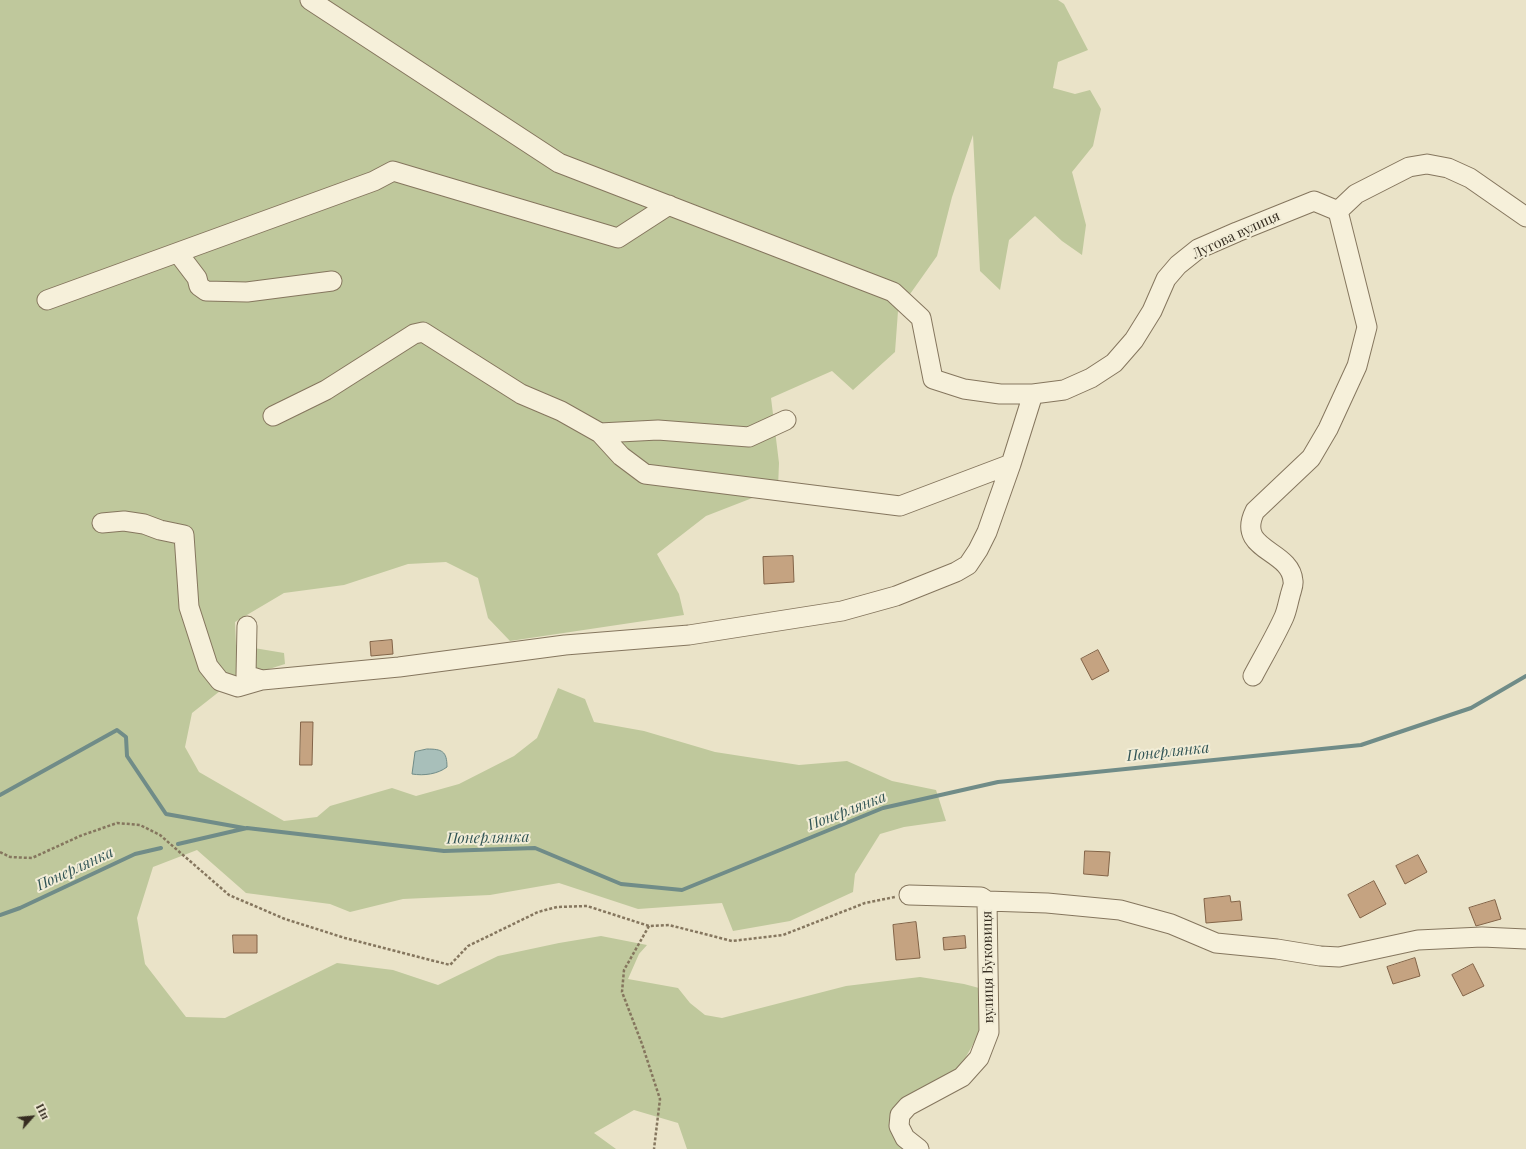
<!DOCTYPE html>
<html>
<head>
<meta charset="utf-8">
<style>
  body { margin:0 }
  #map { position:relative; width:1526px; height:1149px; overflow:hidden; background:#eae3c8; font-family:"Playfair Display",serif }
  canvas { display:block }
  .north { position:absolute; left:12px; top:1097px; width:40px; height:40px; -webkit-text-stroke:3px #f2edd7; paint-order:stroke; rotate:63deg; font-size:11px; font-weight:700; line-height:16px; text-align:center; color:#362d21 }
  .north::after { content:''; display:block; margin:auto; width:14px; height:18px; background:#362d21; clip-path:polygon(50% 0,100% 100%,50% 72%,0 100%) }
</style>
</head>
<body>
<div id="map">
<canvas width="1526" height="1149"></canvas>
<div class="north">Пн</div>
</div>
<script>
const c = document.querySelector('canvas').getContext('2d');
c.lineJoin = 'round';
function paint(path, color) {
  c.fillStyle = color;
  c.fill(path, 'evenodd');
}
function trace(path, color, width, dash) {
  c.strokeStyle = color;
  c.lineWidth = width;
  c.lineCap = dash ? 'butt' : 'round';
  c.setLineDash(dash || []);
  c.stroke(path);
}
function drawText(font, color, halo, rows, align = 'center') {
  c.font = font + ' "Playfair Display",serif';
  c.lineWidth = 4;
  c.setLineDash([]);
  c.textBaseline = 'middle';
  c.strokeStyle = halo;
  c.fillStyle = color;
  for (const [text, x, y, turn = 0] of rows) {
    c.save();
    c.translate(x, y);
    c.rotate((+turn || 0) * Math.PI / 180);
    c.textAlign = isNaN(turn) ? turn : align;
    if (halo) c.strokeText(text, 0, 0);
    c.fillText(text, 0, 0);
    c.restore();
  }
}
paint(new Path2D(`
  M 0,0 L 1058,0 L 1064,4 L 1088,50 L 1058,62 L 1053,88 L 1075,94 L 1090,90 L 1101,109 L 1093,146 L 1072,172 L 1086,225 L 1082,255 L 1062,241 L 1035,216 L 1009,240 L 1000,290 L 980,271 L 973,135 L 952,197 L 937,256 L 898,311 L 895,352 L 853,390 L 832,371 L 771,398 L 779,463 L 778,488 L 706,516 L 657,554 L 679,594 L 684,615 L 510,641 L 488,618 L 478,578 L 446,562 L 408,564 L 344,585 L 284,593 L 235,622 L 236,645 L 284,653 L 285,664 L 234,680 L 192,713 L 185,747 L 199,772 L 284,821 L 317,817 L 330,806 L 392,788 L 416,796 L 459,784 L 514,756 L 537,738 L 558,688 L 585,699 L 594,722 L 644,731 L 715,752 L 799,765 L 847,761 L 892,781 L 936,790 L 946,821 L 904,827 L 880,834 L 855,874 L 853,892 L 790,921 L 733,931 L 722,903 L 638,909 L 559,883 L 490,895 L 403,899 L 350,912 L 330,904 L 246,893 L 197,850 L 153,867 L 137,918 L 145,964 L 186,1017 L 225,1018 L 337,963 L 393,970 L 438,985 L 498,956 L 559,943 L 601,936 L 647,945 L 639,954 L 628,979 L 678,988 L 690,1003 L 705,1015 L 722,1018 L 846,986 L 920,977 L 964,984 L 979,988 L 979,1034 L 960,1067 L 891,1112 L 898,1145 L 905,1149 L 687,1149 L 678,1123 L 634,1110 L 594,1133 L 616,1149 L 0,1149 Z`), '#bfc89c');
const water = new Path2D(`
  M 427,749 C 442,749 447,751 447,767 C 438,774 424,776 412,774 L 415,752 Z`);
paint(water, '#a8bfba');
trace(water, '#708c88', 1);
trace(new Path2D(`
  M 0,795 L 117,730 L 126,737 L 127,756 L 166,814 L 244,828
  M 178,844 L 247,828 L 444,851 L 535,848 L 621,884 L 682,890 L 883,808 L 998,782 L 1361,745 L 1471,708 L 1526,676
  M 0,915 L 20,908 L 135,854 L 161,848`), '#708c88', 4);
const building = new Path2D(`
  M 793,556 L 794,582 L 764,584 L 763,557 Z
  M 392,640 L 393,654 L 371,656 L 370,642 Z
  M 1098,650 L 1109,671 L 1092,680 L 1081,659 Z
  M 301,722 L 313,722 L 312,765 L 300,765 Z
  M 1085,851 L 1110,852 L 1108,876 L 1084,874 Z
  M 1418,855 L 1427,872 L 1405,884 L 1396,866 Z
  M 1374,881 L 1386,904 L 1360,918 L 1348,895 Z
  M 1230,896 L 1231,902 L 1240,901 L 1242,920 L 1206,923 L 1204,899 Z
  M 1495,900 L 1501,919 L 1476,926 L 1469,908 Z
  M 916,922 L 920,958 L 896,960 L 893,925 Z
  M 233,935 L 257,935 L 257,953 L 234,953 Z
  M 965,936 L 966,948 L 944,950 L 943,938 Z
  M 1415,958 L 1420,976 L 1393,984 L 1387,967 Z
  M 1473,964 L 1484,986 L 1463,996 L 1452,975 Z`);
paint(building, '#c5a381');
trace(building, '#826347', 1);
const minor = new Path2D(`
  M 310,0 L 559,163 L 893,292 L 921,318 L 933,379 L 964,389 L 1000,394 L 1033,394 L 1064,390 L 1091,378 L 1114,363 L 1134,340 L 1152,311 L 1166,279 L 1178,265 L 1198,249 L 1237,232 L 1314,201 L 1338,211 L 1356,194 L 1409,167 L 1427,164 L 1448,168 L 1470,178 L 1526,217
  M 178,253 L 197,278 L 199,286 L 206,291 L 247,292 L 332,281
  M 47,300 L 374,181 L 393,171 L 618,238 L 669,205
  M 273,416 L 326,390 L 414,334 L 423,332 L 521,394 L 561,411 L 600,433 L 621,456 L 645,474 L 900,506 L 1011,464
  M 600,433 L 658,430 L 749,437 L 786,420
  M 102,523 L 124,521 L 144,524 L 160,530 L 184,535 L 189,607 L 208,666 L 220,681 L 238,687 L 262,680
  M 247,626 L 246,675 L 262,680 L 399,667 L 565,645 L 689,635 L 842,611 L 896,596 L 956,572 L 968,565 L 978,550 L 987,532 L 1011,464 L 1033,394
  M 1253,676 C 1263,657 1275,637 1284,617 C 1287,610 1288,603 1290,596 C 1291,591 1294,585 1293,581 C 1291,549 1235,551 1255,511 L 1311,458 L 1328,429 L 1357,366 L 1367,327 L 1338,211
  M 909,895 L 981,897 L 987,901 L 1047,903 L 1120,910 L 1171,924 L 1216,943 L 1277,949 L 1320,956 L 1339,957 L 1418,940 L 1482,937 L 1526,939
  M 919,1149 L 905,1138 L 899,1126 L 900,1115 L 908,1106 L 962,1077 L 979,1058 L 989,1032 L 987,901`);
trace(minor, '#85765e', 21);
trace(new Path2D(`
  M 0,852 L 10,857 L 32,858 L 80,836 L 117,823 L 140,825 L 160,835 L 229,895 L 285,919 L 345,938 L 450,965 L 468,946 L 538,912 L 557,907 L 587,906 L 649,926 L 669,925 L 732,941 L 783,935 L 865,903 L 895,897
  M 649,926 L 624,970 L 622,992 L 642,1044 L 660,1099 L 654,1149`), '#85765e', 2.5, [3, 2]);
trace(minor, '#f6f0da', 19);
drawText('14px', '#362d21', '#f2edd7', [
  ["Лугова вулиця",1236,235,-25],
  ["вулиця Буковиця",988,967,-91]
]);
drawText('italic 15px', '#315455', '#f2edd7', [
  ["Понерлянка",1168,752,-6],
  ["Понерлянка",847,811,-21],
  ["Понерлянка",488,838,-1],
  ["Понерлянка",75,869,-25]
]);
</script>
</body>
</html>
